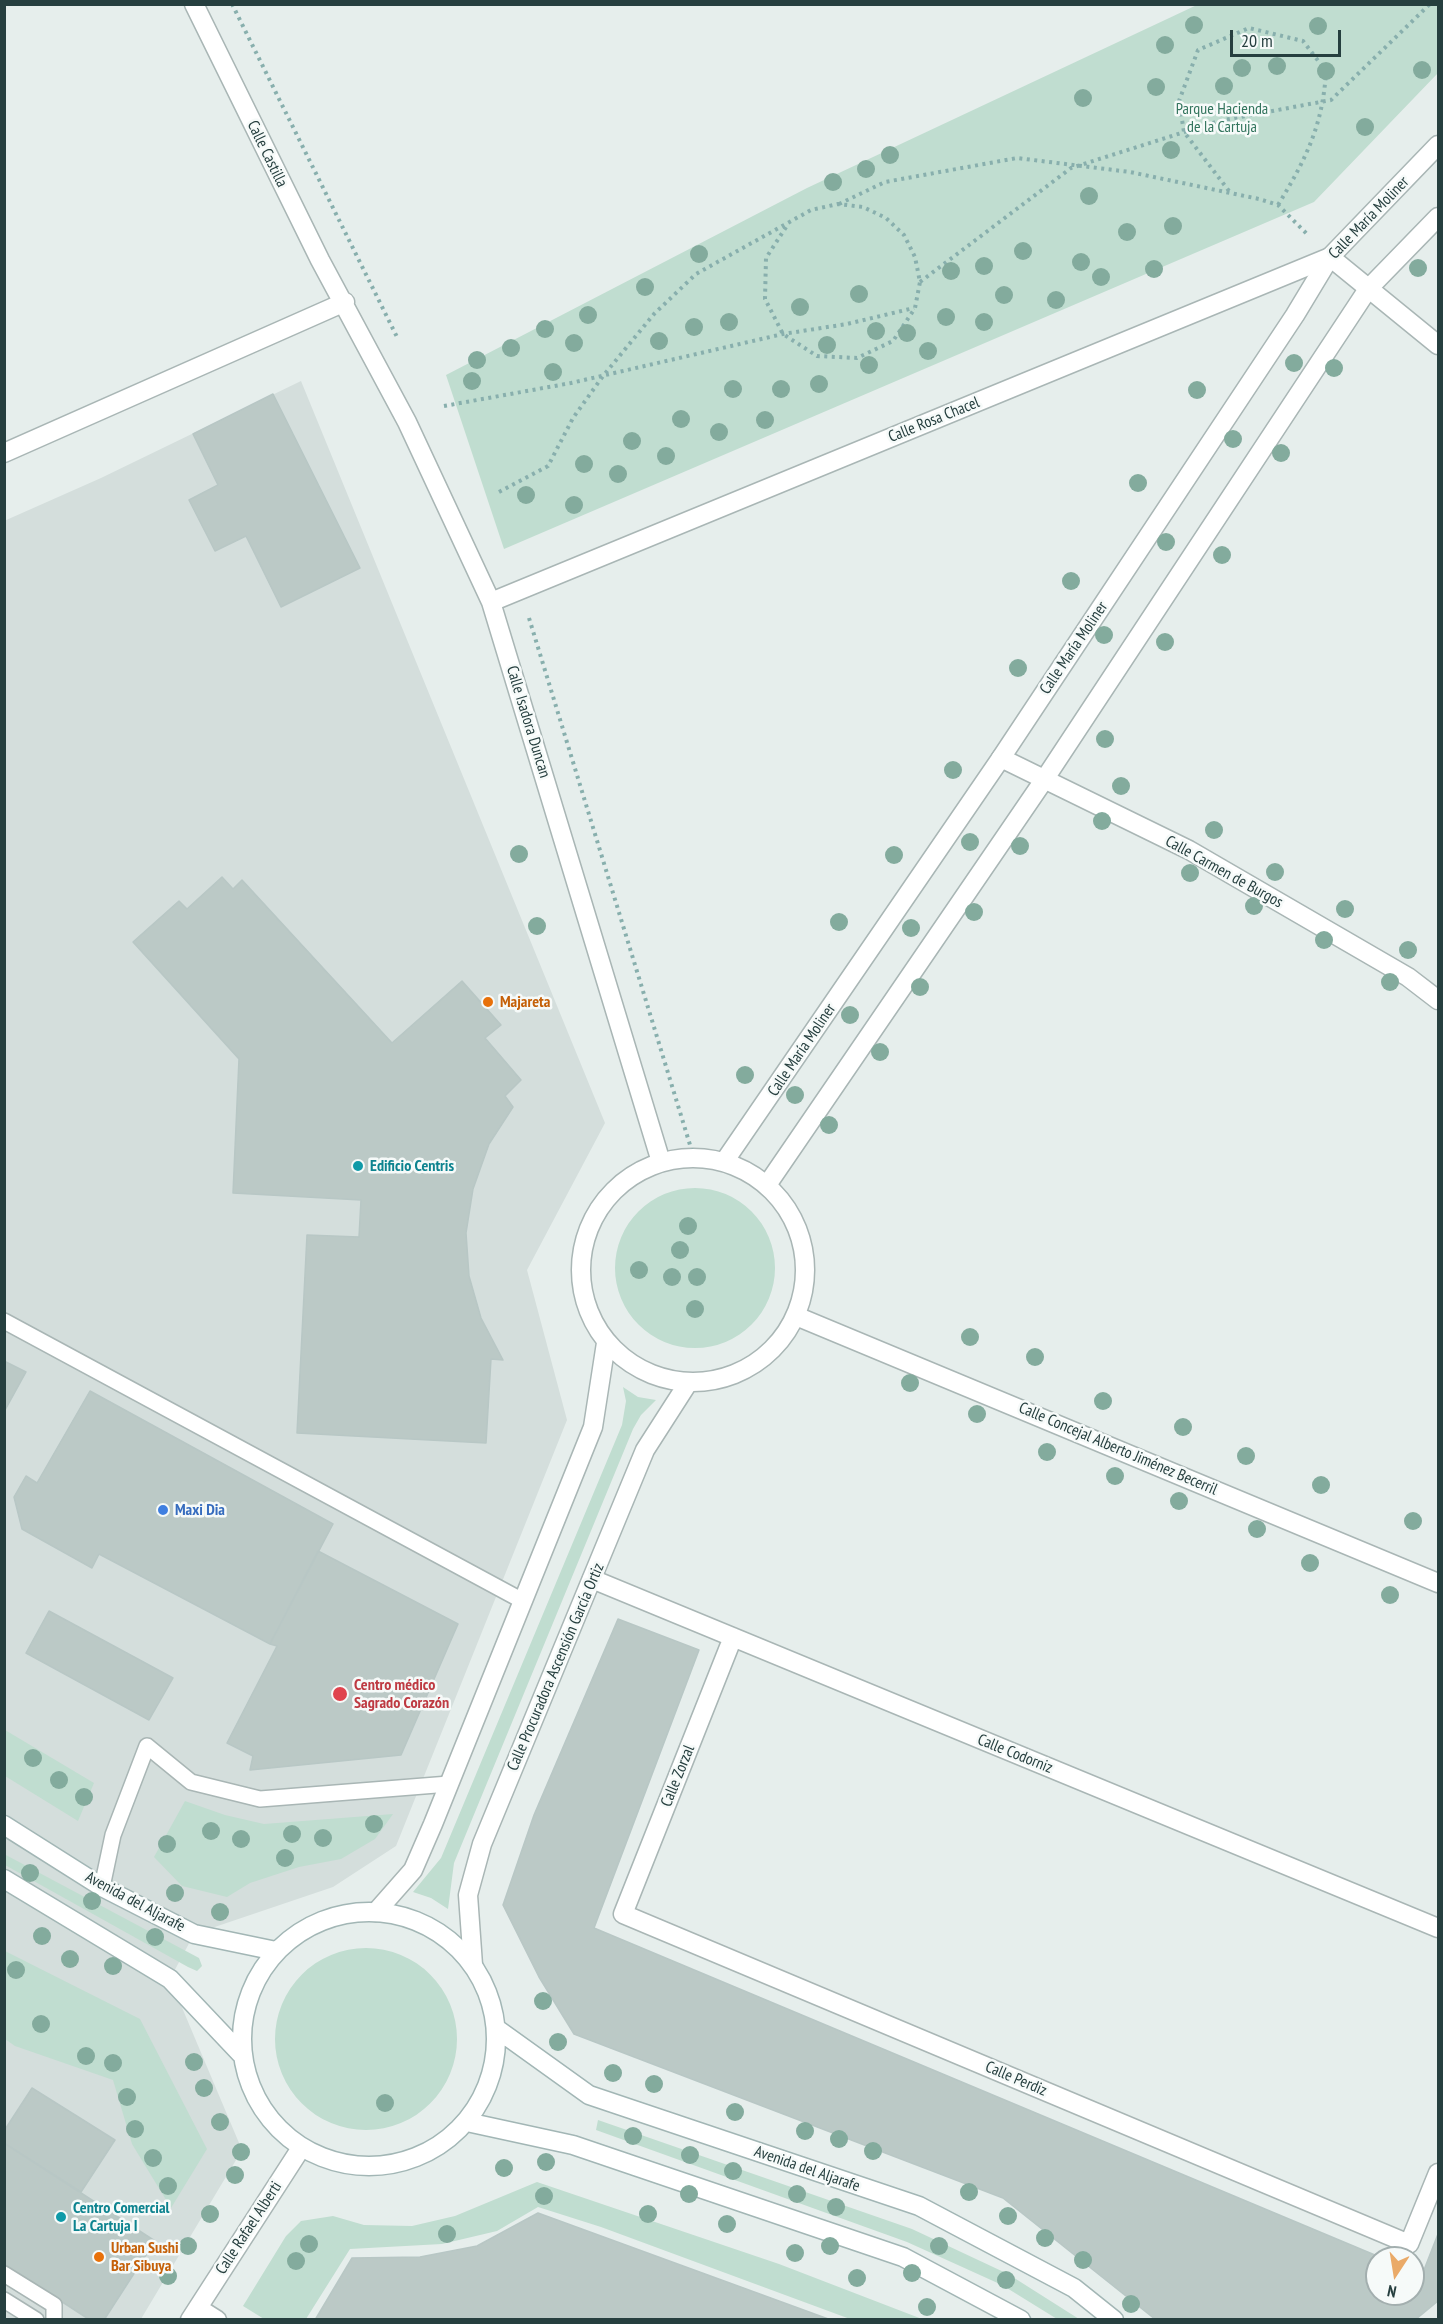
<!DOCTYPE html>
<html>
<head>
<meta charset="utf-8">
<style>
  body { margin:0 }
  #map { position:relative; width:1443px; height:2324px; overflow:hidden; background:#e6eeec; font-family:"PT Sans Narrow",sans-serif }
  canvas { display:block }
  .frame { position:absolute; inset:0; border:6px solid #263f3f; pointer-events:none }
  .north { position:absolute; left:1365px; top:2246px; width:60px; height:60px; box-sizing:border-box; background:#f6faf9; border:2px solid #a3afaf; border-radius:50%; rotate:192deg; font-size:16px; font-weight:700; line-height:24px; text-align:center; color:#263f3f }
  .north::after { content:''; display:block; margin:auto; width:21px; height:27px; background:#eaaa68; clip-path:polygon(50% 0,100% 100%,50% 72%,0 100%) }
  .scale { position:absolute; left:1230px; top:30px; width:111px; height:27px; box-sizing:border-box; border:3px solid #263f3f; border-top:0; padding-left:8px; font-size:18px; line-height:21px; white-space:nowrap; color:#263f3f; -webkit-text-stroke:4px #f6faf9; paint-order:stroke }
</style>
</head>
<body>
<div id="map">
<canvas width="1443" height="2324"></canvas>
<div class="frame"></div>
<div class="north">N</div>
<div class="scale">20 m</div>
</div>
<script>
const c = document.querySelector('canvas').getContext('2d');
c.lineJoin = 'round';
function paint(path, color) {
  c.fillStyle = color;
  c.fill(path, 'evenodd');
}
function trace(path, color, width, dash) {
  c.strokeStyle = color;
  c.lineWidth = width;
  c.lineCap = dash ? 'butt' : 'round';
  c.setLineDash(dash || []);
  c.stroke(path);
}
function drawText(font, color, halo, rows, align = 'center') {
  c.font = font + ' "PT Sans Narrow",sans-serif';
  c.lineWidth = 5;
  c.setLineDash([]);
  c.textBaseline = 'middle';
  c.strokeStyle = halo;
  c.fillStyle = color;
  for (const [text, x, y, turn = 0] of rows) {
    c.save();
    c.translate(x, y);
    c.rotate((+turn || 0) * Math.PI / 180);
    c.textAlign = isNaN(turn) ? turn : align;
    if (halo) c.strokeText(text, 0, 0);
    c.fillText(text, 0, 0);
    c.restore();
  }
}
paint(new Path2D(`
  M 301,381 L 605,1123 L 527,1270 L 567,1420 L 396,1846 L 333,1887 L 194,1934 L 170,1979 L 242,2150 L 141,2319 L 5,2319 L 4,521 L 101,478 Z`), '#d4dedc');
paint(new Path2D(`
  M 1199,4 L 1438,5 L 1438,73 L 1314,202 L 504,549 L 446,375 L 807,188 Z
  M615 1268a80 80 0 1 1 160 0a80 80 0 1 1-160 0Z
  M 623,1387 L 638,1397 L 656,1400 L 641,1415 L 633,1429 L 454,1863 L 448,1909 L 431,1898 L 413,1892 L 441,1858 L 622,1425 L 626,1401 Z
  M 5,1730 L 94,1783 L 78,1821 L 5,1776 Z
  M 185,1801 L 225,1815 L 264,1824 L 393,1814 L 375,1839 L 341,1859 L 299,1867 L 250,1883 L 227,1897 L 182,1886 L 154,1857 Z
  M 4,1854 L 199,1958 L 202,1966 L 197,1971 L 188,1967 L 5,1865 Z
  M275 2039a91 91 0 1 1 182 0a91 91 0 1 1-182 0Z
  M 5,1951 L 140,2019 L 207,2149 L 171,2208 L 132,2144 L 113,2080 L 15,2046 L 5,2039 Z
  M 598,2120 L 912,2229 L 1008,2274 L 1079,2319 L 1057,2319 L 1002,2285 L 907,2242 L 596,2130 Z
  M 537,2182 L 779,2264 L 922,2319 L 850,2319 L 601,2227 L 538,2207 L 497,2231 L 442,2244 L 350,2249 L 306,2319 L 264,2319 L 243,2306 L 286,2236 L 301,2221 L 333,2216 L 364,2225 L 412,2226 L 455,2216 Z`), '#c0ddd0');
const building = new Path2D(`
  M 273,394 L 360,568 L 281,607 L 246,536 L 215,551 L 189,500 L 218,485 L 193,434 Z
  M 222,877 L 233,889 L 242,880 L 392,1043 L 462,981 L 501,1025 L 485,1038 L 521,1080 L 505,1096 L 513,1107 L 489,1144 L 473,1189 L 466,1233 L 469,1276 L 481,1318 L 503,1360 L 491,1359 L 486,1443 L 297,1433 L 307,1235 L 359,1237 L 361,1200 L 233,1193 L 239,1059 L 133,942 L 179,901 L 187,909 Z
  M 4,1361 L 26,1372 L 4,1412 Z
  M 90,1391 L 333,1524 L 270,1644 L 99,1554 L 92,1568 L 22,1529 L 14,1497 L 26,1476 L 37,1483 Z
  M 318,1551 L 458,1624 L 401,1755 L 250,1770 L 253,1756 L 227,1743 L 277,1646 L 270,1644 Z
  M 49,1611 L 173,1678 L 149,1720 L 26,1653 Z
  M 618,1619 L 699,1650 L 594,1928 L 1382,2258 L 1377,2258 L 1377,2294 L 1413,2294 L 1413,2271 L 1422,2275 L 1438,2234 L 1438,2301 L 1415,2320 L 1156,2320 L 1003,2198 L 574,2034 L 539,1977 L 503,1905 L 534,1815 Z
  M 32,2088 L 115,2140 L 81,2192 L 4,2143 L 4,2131 Z
  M 4,2143 L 155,2241 L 104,2320 L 90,2320 L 4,2264 Z
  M 538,2213 L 831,2320 L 315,2320 L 352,2258 L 420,2257 L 477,2246 Z`);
paint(building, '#bbc9c6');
trace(building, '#b8c7c5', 1.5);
const service = new Path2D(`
  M 4,1321 L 523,1601
  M 102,1887 L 113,1835 L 147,1746 L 191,1782 L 260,1799 L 449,1784
  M 4,2274 L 54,2305 L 54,2320
  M 4,2300 L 36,2320`);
const minor = new Path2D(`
  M 194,4 L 320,260 L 407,422 L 491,602 L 661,1162
  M 4,453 L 345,302
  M 491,602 L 1330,257 L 1438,345
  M 1001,758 L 1189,850 L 1408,977 L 1438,1000
  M 796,1316 L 1438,1583
  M 592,1579 L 1438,1928
  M 733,1637 L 623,1914 L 1409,2244 L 1438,2173
  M 198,2308 L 217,2320
  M 190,2320 L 301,2148`);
const tertiary = new Path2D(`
  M581 1270a112 112 0 1 1 224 0a112 112 0 1 1-224 0Z
  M 724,1162 L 1001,758 L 1295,315 L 1330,257 L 1438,145
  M 767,1185 L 1044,780 L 1368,289 L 1438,217
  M 376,1912 L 413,1870 L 433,1824 L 593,1427 L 606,1343
  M 473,1965 L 468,1895 L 482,1844 L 645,1450 L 688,1383`);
const secondary = new Path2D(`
  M 4,1825 L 102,1887 L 194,1934 L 276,1951
  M 4,1879 L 170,1979 L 241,2054
  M242 2039a127 127 0 1 1 254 0a127 127 0 1 1-254 0Z
  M 497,2029 L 589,2095 L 919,2206 L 1074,2288 L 1114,2320
  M 467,2122 L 573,2145 L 903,2257 L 1021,2320`);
trace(service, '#a9b6b5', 18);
trace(minor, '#a9b6b5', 21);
trace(tertiary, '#a9b6b5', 21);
trace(secondary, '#a2b6b5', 21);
trace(new Path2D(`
  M 232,4 L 397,337
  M 1229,191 L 1184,132 L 1179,101 L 1198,50 L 1249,28 L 1303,41 L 1326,71 C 1323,125 1306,159 1278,205
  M 839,204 L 885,182 L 1017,158 L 1130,172 L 1259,199 L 1278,205 L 1308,235
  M 920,282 L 1071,168 L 1219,121 L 1331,100 L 1430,4
  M 444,406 L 571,383 L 783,334 L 847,324 L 914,308
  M 499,492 L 548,466 L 573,418 L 603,376 L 654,314 L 696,274 L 811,210 L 838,204 L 863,207 L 886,218 L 904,235 L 915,257 L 920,282 L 915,308 L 893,341 L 857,358 L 817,356 L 783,334 L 765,299 L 766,258 L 788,224
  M 529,618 L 694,1158`), '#88afad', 4, [3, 4.5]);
trace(service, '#fff', 15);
trace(minor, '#fff', 18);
trace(tertiary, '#fff', 18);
trace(secondary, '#fff', 18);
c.fillStyle = '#83ab9d';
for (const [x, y] of [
  [1194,25],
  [1318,26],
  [1165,45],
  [1277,66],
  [1242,68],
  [1422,70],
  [1326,71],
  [1224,86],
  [1156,87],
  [1083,98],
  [1365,127],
  [1171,150],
  [890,155],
  [866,169],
  [833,182],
  [1089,196],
  [1173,226],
  [1127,232],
  [1023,251],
  [699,254],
  [1081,262],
  [984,266],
  [1418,268],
  [1154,269],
  [951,271],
  [1101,277],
  [645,287],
  [859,294],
  [1004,295],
  [1056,300],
  [800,307],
  [588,315],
  [946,317],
  [729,322],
  [984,322],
  [694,327],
  [545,329],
  [876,331],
  [907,333],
  [659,341],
  [574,343],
  [827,345],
  [511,348],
  [928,351],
  [477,360],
  [1294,363],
  [869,365],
  [1334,368],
  [553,372],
  [472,381],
  [819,384],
  [733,389],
  [781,389],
  [1197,390],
  [681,419],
  [765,420],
  [719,432],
  [1233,439],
  [632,441],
  [1281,453],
  [666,456],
  [584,464],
  [618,474],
  [1138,483],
  [526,495],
  [574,505],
  [1166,542],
  [1222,555],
  [1071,581],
  [1104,635],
  [1165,642],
  [1018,668],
  [1105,739],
  [953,770],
  [1121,786],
  [1102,821],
  [1214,830],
  [970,842],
  [1020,846],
  [519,854],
  [894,855],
  [1275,872],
  [1190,873],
  [1254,906],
  [1345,909],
  [974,912],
  [839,922],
  [537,926],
  [911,928],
  [1324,940],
  [1408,950],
  [1390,982],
  [920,987],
  [850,1015],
  [880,1052],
  [745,1075],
  [795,1095],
  [829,1125],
  [688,1226],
  [680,1250],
  [639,1270],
  [672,1277],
  [697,1277],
  [695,1309],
  [970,1337],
  [1035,1357],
  [910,1383],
  [1103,1401],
  [977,1414],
  [1183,1427],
  [1047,1452],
  [1246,1456],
  [1115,1476],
  [1321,1485],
  [1179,1501],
  [1413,1521],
  [1257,1529],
  [1310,1563],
  [1390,1595],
  [33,1758],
  [59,1780],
  [84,1797],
  [374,1824],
  [211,1831],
  [292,1834],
  [323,1838],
  [241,1839],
  [167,1844],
  [285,1858],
  [30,1873],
  [175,1893],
  [92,1901],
  [220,1912],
  [42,1936],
  [155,1937],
  [70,1959],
  [113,1966],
  [16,1970],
  [543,2001],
  [41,2024],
  [558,2042],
  [86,2056],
  [194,2062],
  [113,2063],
  [613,2073],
  [654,2084],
  [204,2088],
  [127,2097],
  [385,2103],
  [735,2112],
  [220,2122],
  [135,2129],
  [805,2131],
  [633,2136],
  [839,2139],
  [873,2151],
  [241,2152],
  [690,2155],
  [153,2158],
  [546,2162],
  [504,2168],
  [733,2171],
  [235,2175],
  [168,2186],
  [969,2192],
  [689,2194],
  [797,2194],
  [544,2196],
  [836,2207],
  [210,2214],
  [648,2214],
  [1008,2216],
  [727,2224],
  [447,2234],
  [1045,2238],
  [309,2244],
  [188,2246],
  [830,2246],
  [939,2246],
  [795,2253],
  [1083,2260],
  [296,2261],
  [912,2273],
  [168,2276],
  [857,2278],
  [1006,2280],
  [1131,2304],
  [927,2307]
]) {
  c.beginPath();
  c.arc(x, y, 9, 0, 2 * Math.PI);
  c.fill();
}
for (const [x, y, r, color] of [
  [488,1002,6,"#e8710a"],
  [358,1166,6,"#0f9aa8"],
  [163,1510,6,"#3f7fe0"],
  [340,1694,8,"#e0444e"],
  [61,2217,6,"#0f9aa8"],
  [99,2257,6,"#e8710a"]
]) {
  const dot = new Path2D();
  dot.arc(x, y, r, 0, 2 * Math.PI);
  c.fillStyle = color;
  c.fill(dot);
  trace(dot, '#f6faf9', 2);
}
drawText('16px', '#32745d', '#f6faf9', [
  ["Parque Hacienda",1222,109],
  ["de la Cartuja",1222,127]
]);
drawText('16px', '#263f3f', '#f6faf9', [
  ["Calle Castilla",267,154,64],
  ["Calle María Moliner",1369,218,-46],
  ["Calle Rosa Chacel",934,420,-22],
  ["Calle María Moliner",1074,648,-56],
  ["Calle Isadora Duncan",528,722,73],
  ["Calle Carmen de Burgos",1224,872,29],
  ["Calle María Moliner",802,1050,-56],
  ["Calle Concejal Alberto Jiménez Becerril",1118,1449,23],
  ["Calle Procuradora Ascensión García Ortiz",556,1667,-67],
  ["Calle Codorniz",1015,1754,22],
  ["Calle Zorzal",678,1776,-68],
  ["Avenida del Aljarafe",135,1902,28],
  ["Calle Perdiz",1016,2079,23],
  ["Avenida del Aljarafe",807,2169,19],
  ["Calle Rafael Alberti",249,2228,-57]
]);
drawText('bold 16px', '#c56008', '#f6faf9', [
  ["Majareta",500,1002],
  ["Urban Sushi",111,2248],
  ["Bar Sibuya",111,2266]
], 'left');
drawText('bold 16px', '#0d838f', '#f6faf9', [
  ["Edificio Centris",370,1166],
  ["Centro Comercial",73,2208],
  ["La Cartuja I",73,2226]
], 'left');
drawText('bold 16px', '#366cbe', '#f6faf9', [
  ["Maxi Dia",175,1510]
], 'left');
drawText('bold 16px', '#be3a42', '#f6faf9', [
  ["Centro médico",354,1685],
  ["Sagrado Corazón",354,1703]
], 'left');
</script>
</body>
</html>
